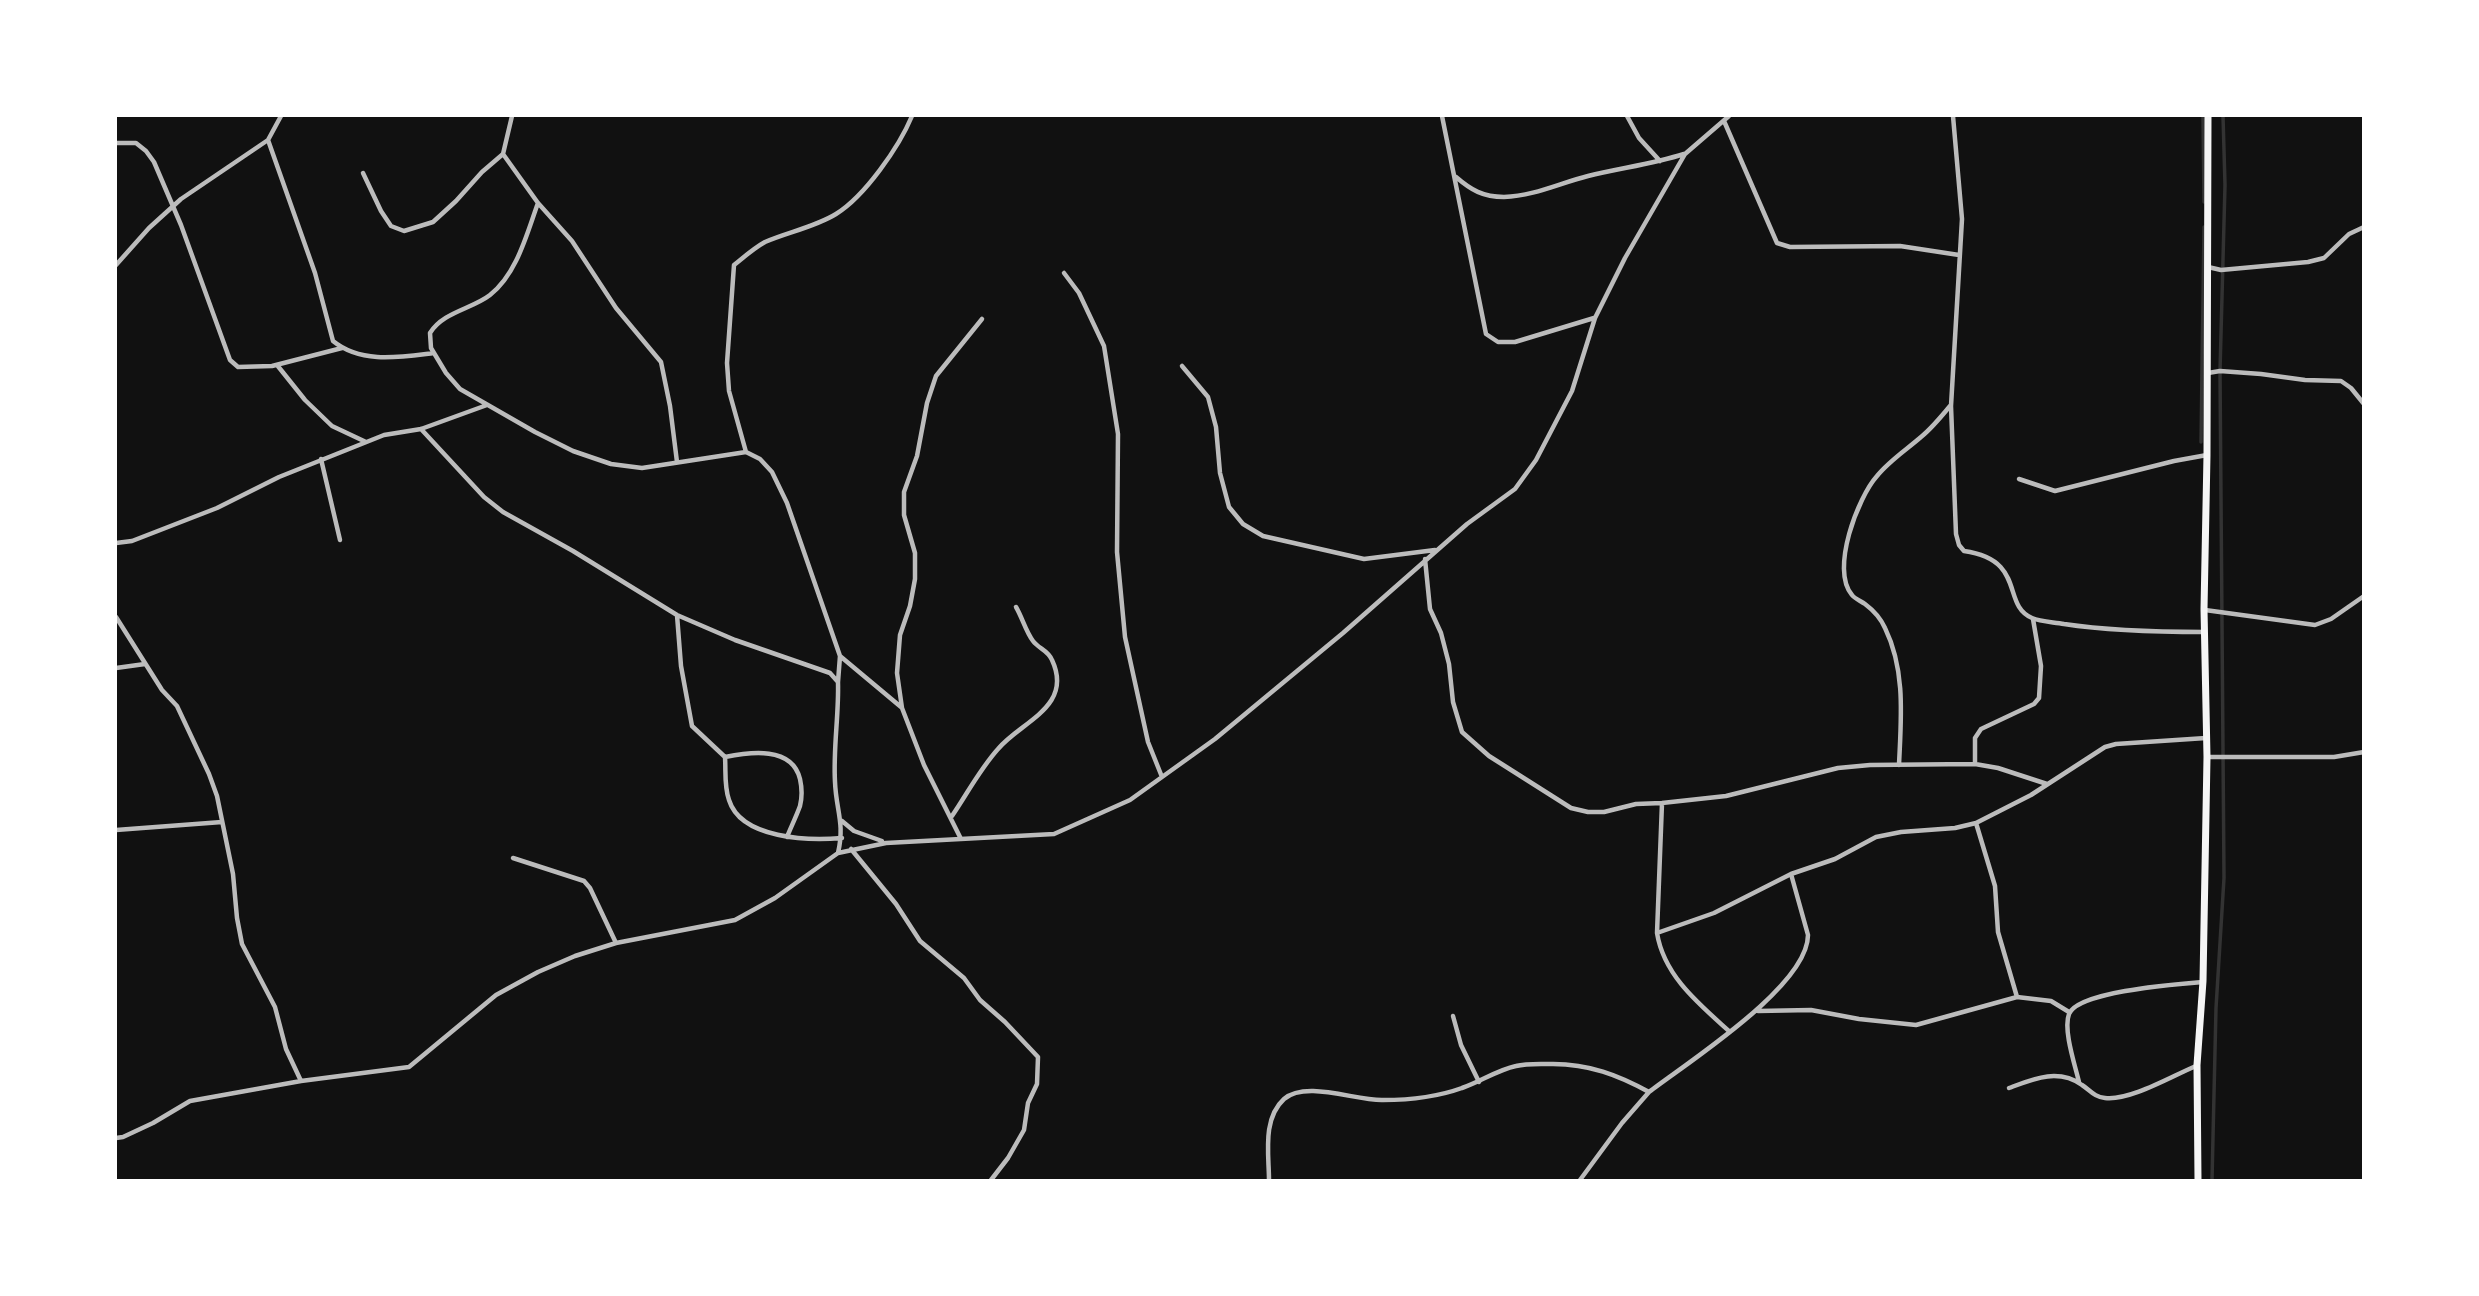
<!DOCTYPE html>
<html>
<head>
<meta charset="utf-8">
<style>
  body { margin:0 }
  #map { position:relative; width:2479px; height:1296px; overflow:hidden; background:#111; font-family:"Fira Sans Condensed",sans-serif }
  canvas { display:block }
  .frame { position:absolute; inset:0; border:117px solid #fff; pointer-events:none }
</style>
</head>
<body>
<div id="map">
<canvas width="2479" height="1296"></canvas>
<div class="frame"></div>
</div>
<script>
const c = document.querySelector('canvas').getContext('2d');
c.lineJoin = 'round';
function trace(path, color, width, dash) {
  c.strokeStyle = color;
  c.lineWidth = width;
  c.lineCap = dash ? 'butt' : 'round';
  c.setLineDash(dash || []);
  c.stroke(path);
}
trace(new Path2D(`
  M 2203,116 L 2204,202
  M 2201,442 L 2204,227
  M 2212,1180 L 2216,1008 L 2224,878 L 2220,371 L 2225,185 L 2223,116`), '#333', 3.5);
trace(new Path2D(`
  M 1442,116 L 1486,334 L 1498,342 L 1515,342 L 1594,318
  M 1627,116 L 1639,138 L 1660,161
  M 1953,116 L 1962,219 L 1951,406 L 1956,534 L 1959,545 L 1964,551 C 2027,560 2001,605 2032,618 C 2041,622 2054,622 2064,624 C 2110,631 2157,632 2204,632
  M 1724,121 L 1777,243 L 1790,247 L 1900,246 L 1959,255
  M 268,140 L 315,273 L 333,341 C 361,364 400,357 434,353
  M 116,143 L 136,143 L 146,151 L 154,162 L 181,225 L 230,360 L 238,367 L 272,366 L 342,348
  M 503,154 L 538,203 L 572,241 L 616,308 L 661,362 L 670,406 L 677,462
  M 363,173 L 381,211 L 391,226 L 404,231 L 433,222 L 456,201 L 482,172 L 503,154 L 512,116
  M 1456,177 C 1471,190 1483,197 1504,197 C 1534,196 1560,183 1588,176 C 1620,168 1653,164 1684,154
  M 538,203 C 527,233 517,274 490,295 C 472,309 443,312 430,333 L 431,348 L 446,373 L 460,389 L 535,432 L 573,451 L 611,464 L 642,468 L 746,452 L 760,459 L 772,472 L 787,503 L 840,656 L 838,682
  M 116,265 L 149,228 L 181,199 L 268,140 L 281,116
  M 2208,267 L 2221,270 L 2308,262 L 2324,258 L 2349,234 L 2364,227
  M 1064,273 L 1079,293 L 1104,346 L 1118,434 L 1117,552 L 1125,637 L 1148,742 L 1162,777
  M 277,365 L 305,400 L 332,426 L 366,442
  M 1182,366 L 1208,397 L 1216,427 L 1220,473 L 1229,507 L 1243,524 L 1263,536 L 1364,559 L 1435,550
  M 2208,373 L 2220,371 L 2261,374 L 2305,380 L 2341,381 L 2351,388 L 2364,404
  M 421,429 L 484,497 L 503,512 L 573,551 L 677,615 L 735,640 L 830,673 L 838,682 C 839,715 833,748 835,782 C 836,810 845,823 838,853
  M 746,452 L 729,391 L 727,363 L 734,265 C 744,257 754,248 765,242 C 788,232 815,227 836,214 C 865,196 899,147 912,116
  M 321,459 L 340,540
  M 2019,479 L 2055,491 L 2174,461 L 2207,455
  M 116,543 L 132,541 L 217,508 L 279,477 L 384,435 L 421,429 L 487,405
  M 1425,559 L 1430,609 L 1441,633 L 1449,664 L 1453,702 L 1462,732 L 1489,756 L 1571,808 L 1588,812 L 1604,812 L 1636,804 L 1662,803 L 1726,796 L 1838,768 L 1870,765 L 1975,764 L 1998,768 L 2047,784
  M 2205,610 L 2315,625 L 2331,619 L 2364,596
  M 677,615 L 681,666 L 692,726 L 725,757 C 726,772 724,786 729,800 C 741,839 809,841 842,838
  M 116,617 L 162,690 L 177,706 L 209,774 L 217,796 L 233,874 L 237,918 L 242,944 L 275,1007 L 286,1049 L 301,1081
  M 840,656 L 901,707
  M 116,668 L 145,664
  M 725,757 C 750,752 792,746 800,779 C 802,788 802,798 800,806 C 796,817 791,827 787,837
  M 2208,757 L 2334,757 L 2364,752
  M 1975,764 L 1975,738 L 1981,729 L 2034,704 L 2039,698 L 2041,666 L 2033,619
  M 1899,765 C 1901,719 1906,671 1885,628 C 1881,619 1873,610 1865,604 C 1861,601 1855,599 1852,595 C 1830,570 1858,497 1877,476 C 1889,461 1906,450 1921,437 C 1932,428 1941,417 1950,406
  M 1662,803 L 1657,933 C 1664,976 1699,1004 1730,1032
  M 952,816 C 967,794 980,769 998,749 C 1020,722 1074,707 1052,660 C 1048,650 1039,649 1033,641 C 1026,632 1022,617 1016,607
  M 842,821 L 854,831 L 882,841
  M 1976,823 L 1995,886 L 1998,932 L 2017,997 L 2051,1001 L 2069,1012
  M 116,830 L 222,822
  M 961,839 L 924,765 L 902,708 L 897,673 L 900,635 L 910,606 L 915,579 L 915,553 L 904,515 L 904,492 L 917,456 L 927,403 L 936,376 L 982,319
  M 851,849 L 896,904 L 920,941 L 964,978 L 980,1000 L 1005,1022 L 1038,1057 L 1037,1084 L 1028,1103 L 1024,1130 L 1008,1158 L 991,1180
  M 513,858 L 584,881 L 590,888 L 616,943
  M 1657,933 L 1714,913 L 1791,874 L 1835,859 L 1876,837 L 1901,832 L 1955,828 L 1976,823 L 2031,795 L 2105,747 L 2116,744 L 2206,738
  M 1758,1011 L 1811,1010 L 1859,1019 L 1916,1025 L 2017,997
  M 1453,1016 L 1461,1045 L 1479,1082
  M 2079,1082 C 2075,1065 2063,1030 2069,1014 C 2078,991 2179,984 2202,982
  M 2009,1088 C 2033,1079 2058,1068 2082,1085 C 2090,1090 2094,1097 2105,1098 C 2130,1101 2172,1076 2196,1066
  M 116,1138 L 123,1137 L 153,1123 L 190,1101 L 301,1081 L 409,1067 L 496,995 L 538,972 L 575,956 L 616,943 L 735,920 L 775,898 L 838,853 L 886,843 L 1054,834 L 1130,800 L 1215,739 L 1343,633 L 1467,524 L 1515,489 L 1536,460 L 1572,391 L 1595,318 L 1625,258 L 1685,154 L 1729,116
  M 1269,1180 C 1269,1155 1262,1119 1284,1099 C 1306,1080 1356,1101 1383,1100 C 1408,1100 1437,1097 1462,1088 C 1480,1082 1497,1070 1516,1066 C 1527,1063 1542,1064 1553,1064 C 1589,1064 1618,1075 1649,1092
  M 1580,1180 L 1622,1123 L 1649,1092 C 1688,1062 1808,986 1808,935 L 1791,874`), '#bcbcbc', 4.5);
trace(new Path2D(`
  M 2198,1180 L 2197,1065 L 2203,981 L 2207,757 L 2204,609 L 2207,455 L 2208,116`), '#f5f5f5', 7);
</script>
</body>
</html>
